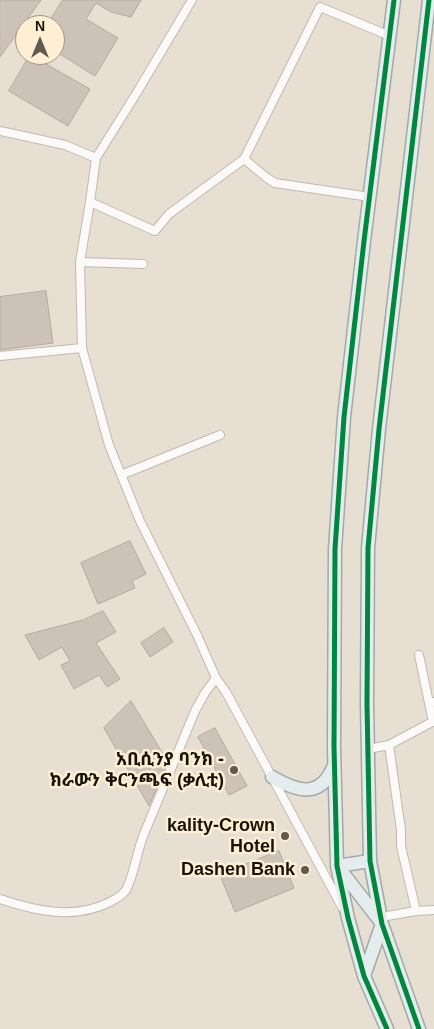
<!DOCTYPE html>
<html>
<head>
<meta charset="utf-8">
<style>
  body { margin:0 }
  #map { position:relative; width:434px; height:1029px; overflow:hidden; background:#e7dfd1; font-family:Arial,sans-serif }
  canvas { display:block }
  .north { position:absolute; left:15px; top:15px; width:50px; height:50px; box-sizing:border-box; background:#feefd4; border:1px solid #a29783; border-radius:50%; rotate:0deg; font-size:14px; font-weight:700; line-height:20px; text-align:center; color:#181309 }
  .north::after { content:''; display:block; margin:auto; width:18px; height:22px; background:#605a4f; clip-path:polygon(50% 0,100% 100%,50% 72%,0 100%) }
</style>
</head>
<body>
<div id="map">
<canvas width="434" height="1029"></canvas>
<div class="north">N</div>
</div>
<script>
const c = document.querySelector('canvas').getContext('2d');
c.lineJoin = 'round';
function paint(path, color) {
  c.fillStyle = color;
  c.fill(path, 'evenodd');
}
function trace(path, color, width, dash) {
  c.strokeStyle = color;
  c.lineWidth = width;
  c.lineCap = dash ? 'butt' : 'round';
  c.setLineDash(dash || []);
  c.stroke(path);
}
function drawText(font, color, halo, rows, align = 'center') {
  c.font = font + ' Arial,"Noto Sans Ethiopic",sans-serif';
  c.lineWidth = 5;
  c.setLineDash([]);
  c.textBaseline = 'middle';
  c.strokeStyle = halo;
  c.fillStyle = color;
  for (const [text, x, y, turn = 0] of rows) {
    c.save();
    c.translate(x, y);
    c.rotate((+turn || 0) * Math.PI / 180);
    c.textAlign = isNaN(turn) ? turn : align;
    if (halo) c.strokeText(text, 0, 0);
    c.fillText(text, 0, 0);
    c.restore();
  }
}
const building = new Path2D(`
  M 0,0 L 41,0 L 0,57 Z
  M 63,0 L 141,0 L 131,17 L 111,12 L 96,3 L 86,19 L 118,38 L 95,76 L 55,51 L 55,25 L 47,25 Z
  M 30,55 L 90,89 L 68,126 L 9,91 Z
  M 46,291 L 53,343 L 0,350 L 0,297 Z
  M 130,541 L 146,574 L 132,581 L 135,588 L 98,604 L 81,563 Z
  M 103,611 L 116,632 L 96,643 L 120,679 L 107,687 L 99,675 L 74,689 L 61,665 L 70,661 L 62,647 L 39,660 L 25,635 L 83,620 Z
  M 164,628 L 173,642 L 150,657 L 141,643 Z
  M 131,701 L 168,762 L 149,806 L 104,728 Z
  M 215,728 L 247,786 L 229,795 L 198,737 Z
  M 279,851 L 294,888 L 235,912 L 220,875 Z`);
paint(building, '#cdc2b8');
trace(building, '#b2a9a0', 1);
const minor = new Path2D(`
  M 192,0 L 136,94 L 96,158 L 90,202 L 80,262 L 82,348 L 109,445 L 140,521 L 197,635 L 216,678 L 226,692 L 342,907
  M 0,131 L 65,145 L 96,158
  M 244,159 L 267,178 L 275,183 L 370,197
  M 90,202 L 155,231 L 169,214 L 244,159 L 320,7 L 390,36
  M 80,262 L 143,264
  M 0,356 L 82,348
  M 121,475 L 220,435
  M 419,655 L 429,703
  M 433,722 L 429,703 L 434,702
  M 389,745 L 401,830 L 401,846 L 416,911
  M 368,749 L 389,745 L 434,721
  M 0,899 C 36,911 74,920 110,902 C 116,899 125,894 127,888 C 135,871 137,851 144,834 C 161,793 178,752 195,711 L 205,693 L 216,678
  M 381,917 L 416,911 L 434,910`);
const primary = new Path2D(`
  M 272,777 C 298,792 321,799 334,765
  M 337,866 L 370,861
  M 339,868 L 380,921
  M 364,976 L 382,924
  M 387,1029 L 364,976 L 348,918 L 337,866 L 334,747 L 335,549 L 344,417 L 364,241 L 394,0
  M 419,1029 L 382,924 L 370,861 L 367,704 L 368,548 L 379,429 L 429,0`);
trace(minor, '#c0baae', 10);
trace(primary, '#a0aaa8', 15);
trace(minor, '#fbfaf8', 8);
trace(primary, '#e5eced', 12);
trace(new Path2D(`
  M 387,1029 L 364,976 L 348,918 L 337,866 L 334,747 L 335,549 L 344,417 L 364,241 L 394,0
  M 419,1029 L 382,924 L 370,861 L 367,704 L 368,548 L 379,429 L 429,0`), '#00873e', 5);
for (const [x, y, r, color] of [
  [234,770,5,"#605a4f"],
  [285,836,5,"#605a4f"],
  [305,870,5,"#605a4f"]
]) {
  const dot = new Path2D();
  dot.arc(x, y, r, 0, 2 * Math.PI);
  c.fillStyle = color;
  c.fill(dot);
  trace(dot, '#feefd4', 2);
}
drawText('bold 18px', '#181309', '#feefd4', [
  ["አቢሲንያ ባንክ -",224,760],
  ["ክራውን ቅርንጫፍ (ቃሊቲ)",224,781],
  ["kality-Crown",275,826],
  ["Hotel",275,847],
  ["Dashen Bank",295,870]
], 'right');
</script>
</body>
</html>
